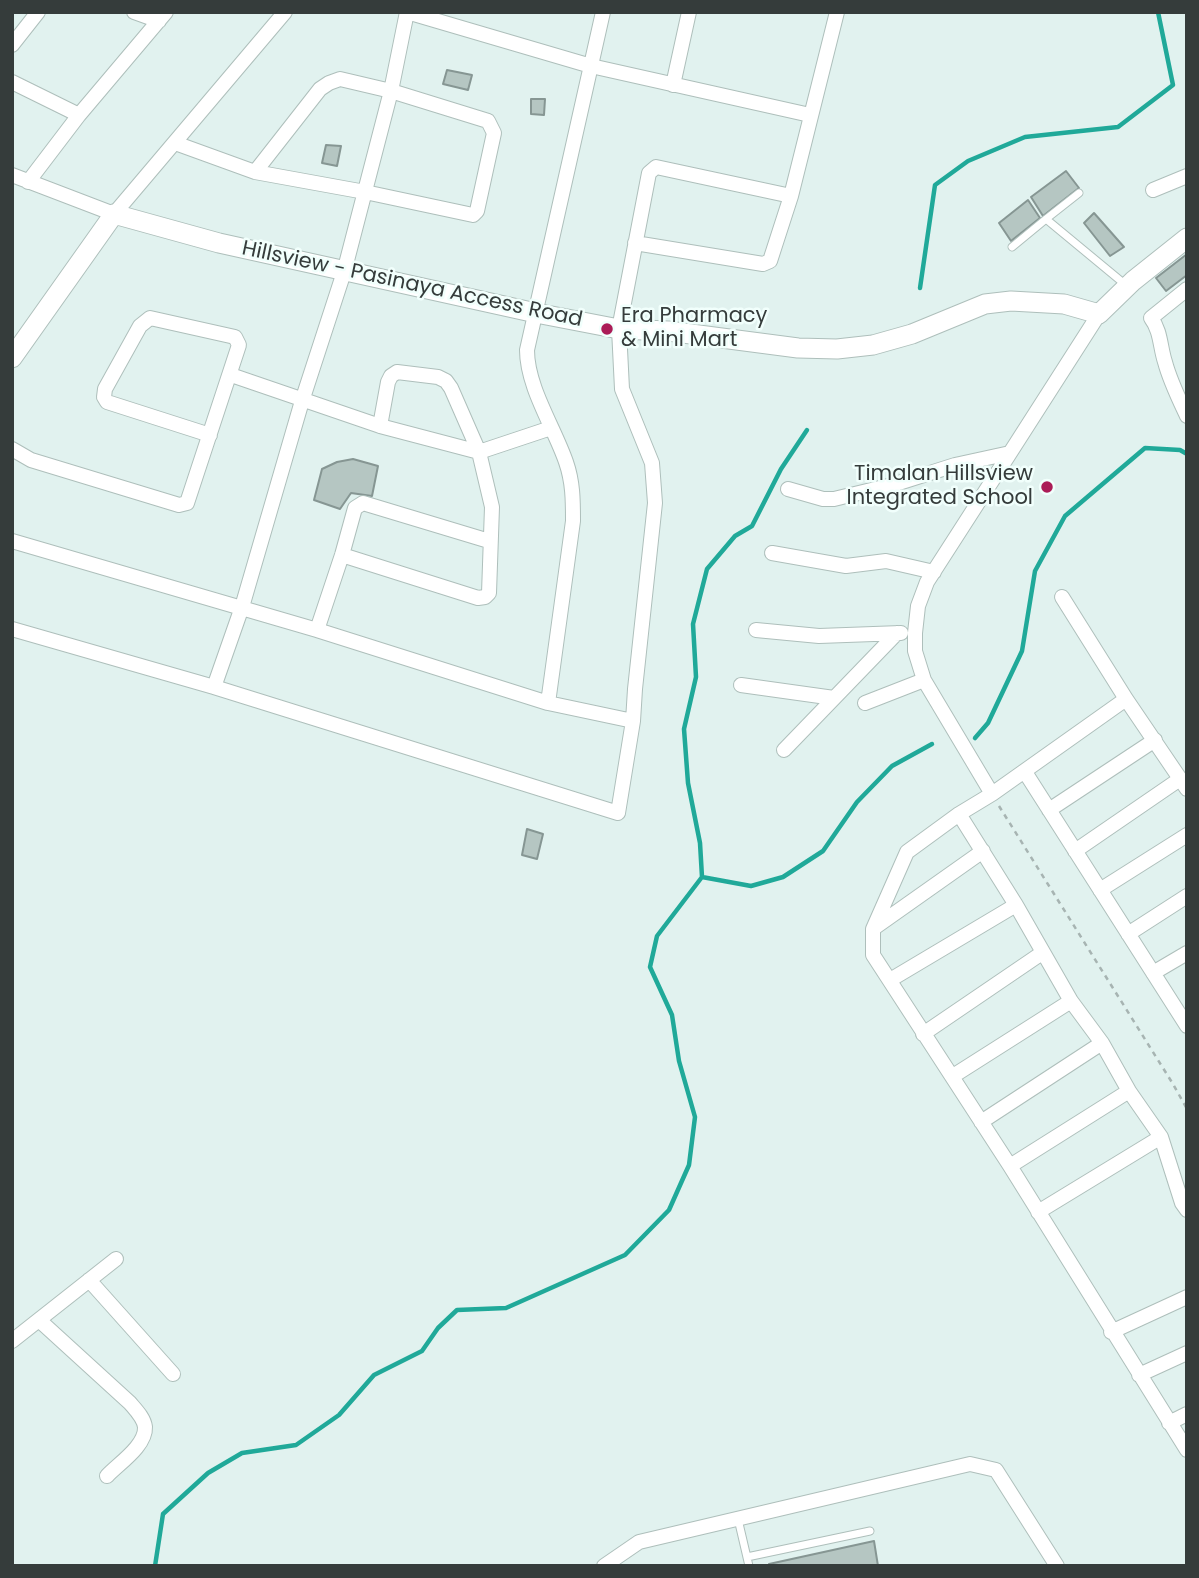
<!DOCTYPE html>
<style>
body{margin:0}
#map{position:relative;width:1199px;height:1578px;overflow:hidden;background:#e1f2ef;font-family:Poppins,sans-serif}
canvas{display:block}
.frame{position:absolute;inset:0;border:14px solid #353c3b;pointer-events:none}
</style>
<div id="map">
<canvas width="1199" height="1578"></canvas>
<div class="frame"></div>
</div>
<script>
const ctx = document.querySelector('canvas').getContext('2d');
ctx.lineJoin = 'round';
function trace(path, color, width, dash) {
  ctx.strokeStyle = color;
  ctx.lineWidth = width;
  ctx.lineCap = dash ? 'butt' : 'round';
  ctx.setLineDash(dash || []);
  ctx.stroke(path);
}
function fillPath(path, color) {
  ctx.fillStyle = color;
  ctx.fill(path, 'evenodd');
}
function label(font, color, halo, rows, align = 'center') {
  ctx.font = font + ' Poppins,sans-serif';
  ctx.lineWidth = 5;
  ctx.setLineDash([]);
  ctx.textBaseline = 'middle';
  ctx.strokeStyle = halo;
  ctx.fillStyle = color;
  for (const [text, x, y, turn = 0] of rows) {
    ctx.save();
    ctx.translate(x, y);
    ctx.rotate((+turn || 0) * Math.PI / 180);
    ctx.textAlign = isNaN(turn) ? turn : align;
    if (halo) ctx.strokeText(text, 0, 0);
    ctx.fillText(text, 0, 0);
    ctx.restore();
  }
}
trace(new Path2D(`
 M920,288L935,185L968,161L1025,137L1118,127L1173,85L1158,12
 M975,738L988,723L1022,651L1035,571L1065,516L1145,448L1180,450L1187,454
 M702,877L751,886L783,877L823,851L857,802L892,766L932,744
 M155,1566L163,1514L208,1473L242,1453L296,1445L339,1415L374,1375L422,1351L438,1328L457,1310L506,1308L625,1255L669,1210L689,1165L695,1117L679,1061L672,1015L650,967L657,936L702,877L700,843L688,783L684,729L696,677L693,624L707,569L735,536L752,526L781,469L807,430`), '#20a999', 4.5);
const building = new Path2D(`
 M447,70L472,75L468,90L443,84Z
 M531,99H545L544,115L531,114Z
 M326,145L341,146L337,166L322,163Z
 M1066,171L1079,188L1043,216L1031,197Z
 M1028,200L1040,218L1011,241L999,223Z
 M1094,213L1124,247L1110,256L1084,223Z
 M1187,254V275L1166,291L1156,278Z
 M353,459L378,466L372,496L351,493L340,509L314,500L322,469L337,462Z
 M527,829L543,834L537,859L522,855Z
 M874,1541L878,1566H769V1564Z`);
fillPath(building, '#b5c6c2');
trace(building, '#869693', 2);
const lane = new Path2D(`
 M1046,219L1079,193
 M1012,247L1046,219L1127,286
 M738,1519L749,1566
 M747,1557L870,1531`);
const street = new Path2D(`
 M134,12L159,21
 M407,12L591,66L810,115
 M12,45L38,12
 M12,82L79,115
 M673,85L689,12
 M175,143L255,172L365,192L473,215L477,211L494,133L488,121L391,91L340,79L329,83L320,89L255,172
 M12,175L114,214L285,12
 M28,182L79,115L166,12
 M1153,190L1187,176
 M635,243L763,264L770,261L791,196L837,12
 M1187,289L1151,318C1161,331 1160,347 1165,362C1170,381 1179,399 1187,416
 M231,375L380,426L479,452L551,428
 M12,449L31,460L179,505L187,503L239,345L235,337L150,318L140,326L105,389L104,397L107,402L210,435
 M1010,453L927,582L918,606L915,633V651L924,680L992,794L959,814L907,852L873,929V955L1010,1166L1187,1450
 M788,489L823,499H834L892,485L955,465L1010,453L1099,314
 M12,541L317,630L548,703L633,721
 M772,553L846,566L886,561L934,572
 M342,555L478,598L485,597L489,593L492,507L479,452L451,388L446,381L438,377L397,372L391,376L388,382L380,426
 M1062,597L1126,699
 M12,629L214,687L618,813L633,721L635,689L655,503L652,463L622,389L619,329L649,173L656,167L791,196
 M317,630L342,555L355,508L363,503L489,541
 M756,630L819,636L901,633
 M741,685L834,698
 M214,687L242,607L302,401L344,272L391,91L407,12
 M548,703L573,521C573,501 573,482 566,462C554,427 527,387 527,350L603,12
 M865,703L924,680
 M784,750L897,633
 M1025,772L1187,1026
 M992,794L1126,699L1187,789
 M1049,810L1155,740
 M959,814L1016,905L1071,1001L1102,1043L1129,1091L1161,1137L1182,1203L1187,1210
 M1075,851L1180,779
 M1100,890L1187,835
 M874,928L983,851
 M1128,934L1187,896
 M1153,973L1187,953
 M890,980L1016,905
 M923,1034L1042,953
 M953,1076L1071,1001
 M981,1122L1102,1043
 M1010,1166L1129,1091
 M1038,1212L1161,1137
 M89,1280L173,1374
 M39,1320L130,1403C136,1410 144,1418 145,1427C146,1446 118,1464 107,1476
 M1111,1332L1187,1297
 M12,1341L116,1259
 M1139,1375L1187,1353
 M1169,1423L1187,1414
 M604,1566L639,1542L970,1464L996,1470L1057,1566`);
const secondary = new Path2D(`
 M12,358L114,214L219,243L536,313L619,329L668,331L798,348L837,349L873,345L912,334L985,304L1011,301L1064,304L1099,314L1133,281L1187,238`);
trace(lane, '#aebfbb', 9);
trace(street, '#aebfbb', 16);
trace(secondary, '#aebfbb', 21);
trace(new Path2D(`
 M999,806L1173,1084L1187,1109`), '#a7b4b2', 2.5, [5, 5]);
trace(lane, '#fff', 7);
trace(street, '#fff', 14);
trace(secondary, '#fff', 19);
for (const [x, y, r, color] of [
 [607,329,7,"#ab1c57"],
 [1047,487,7,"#ab1c57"]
]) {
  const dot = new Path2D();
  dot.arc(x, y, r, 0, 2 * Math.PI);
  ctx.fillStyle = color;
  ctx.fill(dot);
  trace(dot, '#f1fffc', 2.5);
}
label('21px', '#353c3b', '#f1fffc', [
 ["Hillsview - Pasinaya Access Road",412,285,12]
]);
label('21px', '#353c3b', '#f1fffc', [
 ["Era Pharmacy",621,317],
 ["& Mini Mart",621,341],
 ["Timalan Hillsview",1033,475,"right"],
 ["Integrated School",1033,499,"right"]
], 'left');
</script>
